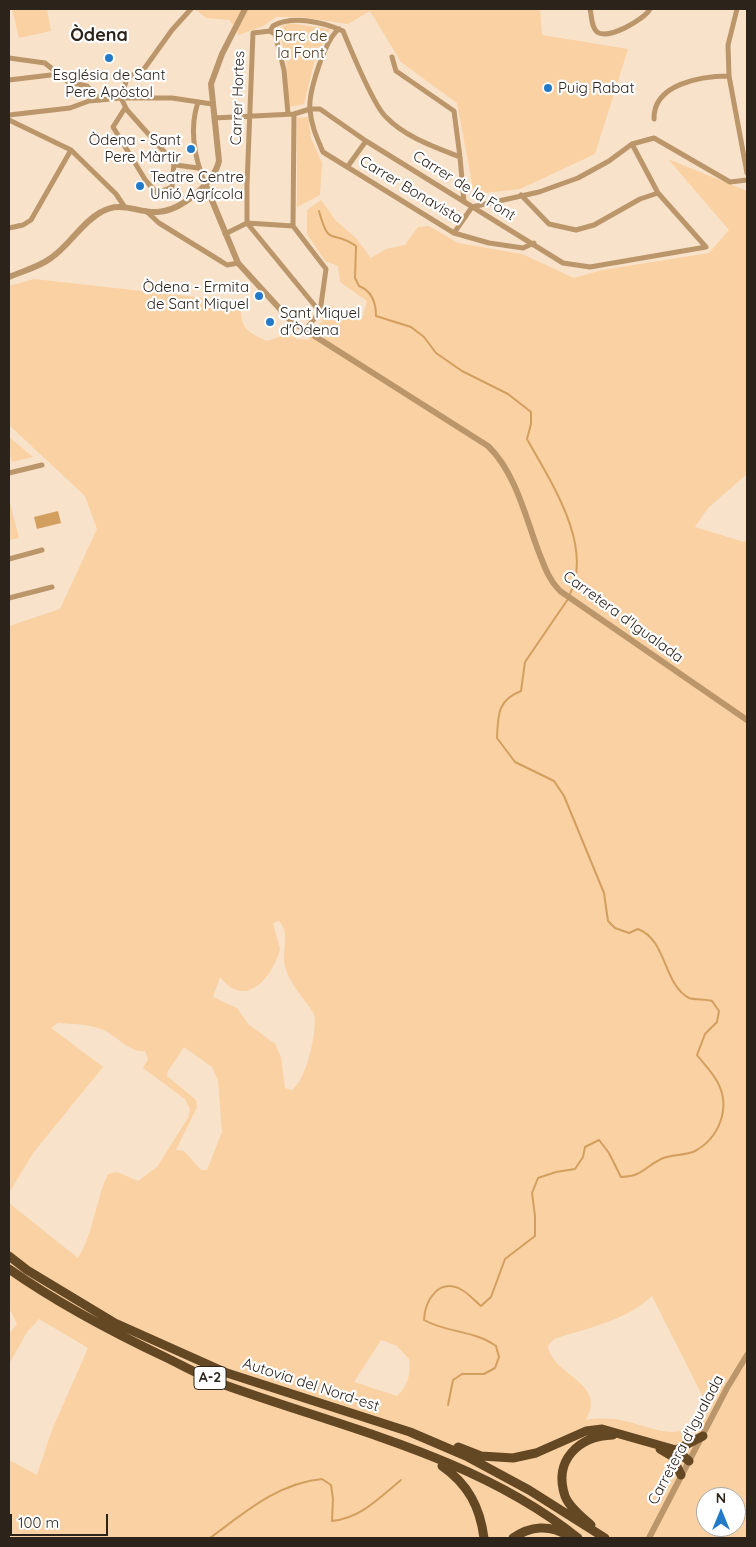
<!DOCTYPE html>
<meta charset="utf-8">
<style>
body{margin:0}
#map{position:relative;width:756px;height:1547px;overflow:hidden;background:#f8e2ca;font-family:Quicksand,sans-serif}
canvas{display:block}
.frame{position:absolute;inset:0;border:10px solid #2c241b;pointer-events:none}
.north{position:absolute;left:696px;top:1487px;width:50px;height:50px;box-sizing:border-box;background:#fff;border:1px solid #aba7a4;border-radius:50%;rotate:0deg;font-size:14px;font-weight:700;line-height:20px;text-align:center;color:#2c241b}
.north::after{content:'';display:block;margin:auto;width:18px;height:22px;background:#237ac8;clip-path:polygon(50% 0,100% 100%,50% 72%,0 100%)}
.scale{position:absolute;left:10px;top:1514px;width:98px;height:22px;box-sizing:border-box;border:2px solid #2c241b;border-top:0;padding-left:6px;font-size:15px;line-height:18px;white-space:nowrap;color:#2c241b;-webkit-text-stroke:4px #fff;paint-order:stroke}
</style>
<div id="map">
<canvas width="756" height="1547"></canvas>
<div class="frame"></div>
<div class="north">N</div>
<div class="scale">100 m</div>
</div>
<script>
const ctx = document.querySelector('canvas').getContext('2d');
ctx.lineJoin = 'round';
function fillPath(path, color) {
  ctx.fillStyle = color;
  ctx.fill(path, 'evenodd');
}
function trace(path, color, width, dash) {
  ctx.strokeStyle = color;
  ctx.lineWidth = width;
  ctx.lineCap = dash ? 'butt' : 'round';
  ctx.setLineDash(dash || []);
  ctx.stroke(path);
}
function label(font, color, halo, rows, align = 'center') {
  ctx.font = font + ' Quicksand,sans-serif';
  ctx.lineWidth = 4.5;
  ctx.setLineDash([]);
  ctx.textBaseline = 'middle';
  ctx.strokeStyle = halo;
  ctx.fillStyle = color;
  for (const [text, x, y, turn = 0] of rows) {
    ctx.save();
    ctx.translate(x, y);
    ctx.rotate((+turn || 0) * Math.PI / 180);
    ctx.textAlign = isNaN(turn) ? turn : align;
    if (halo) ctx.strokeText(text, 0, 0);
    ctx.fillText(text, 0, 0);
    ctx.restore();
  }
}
fillPath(new Path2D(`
 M12,9H47L51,31L19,38Z
 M195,9H540L542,35L628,49L595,154L520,189L474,194L457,103L401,62L370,11L348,24L300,17H276L263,26L239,35L230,20L206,18Z
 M289,23L330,29L314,63L304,104L288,107L287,67L279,28Z
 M308,117L311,138L322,163L320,195L297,207V118Z
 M668,159L747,191V474L708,508L695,527L744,542L747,539V1538H9V1460L37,1475L52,1430L88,1348L39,1319L27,1332L9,1364V1334L17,1324L9,1308V1203L78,1258C94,1232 95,1202 108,1174L117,1172L138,1181L157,1167L188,1118L190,1109L185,1099L143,1068L148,1059L145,1051C129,1053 115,1034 101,1029C87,1024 73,1024 58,1023L51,1028L103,1067L33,1153L9,1193V626L60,609L97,529L85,496L9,425V286L34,279L241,302C240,328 245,331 267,341L288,334L297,339L308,340L327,314L330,305L362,319L367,301L340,282L338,266L325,261L307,234V210L321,200L336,221L356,238L371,258L386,249L405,245L418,227L429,226L458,243L522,254L574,278L602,270L709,253L729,230ZM279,921C291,934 281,951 285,966C289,984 305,999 314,1014L315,1020C315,1038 306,1080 292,1090L285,1088L281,1057L275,1044L248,1024L237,1008L213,997L220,977C246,1010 272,978 280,949L273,923ZM184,1047L212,1067L218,1080L222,1132L207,1170H201L184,1151L176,1150L197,1107L196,1100L167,1076L168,1071ZM652,1296L706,1403C701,1411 696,1423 688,1428C669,1439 643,1424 624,1421C611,1418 599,1418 586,1420C608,1382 552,1376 548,1346L554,1339C587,1328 626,1321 652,1296ZM381,1340L397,1346L409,1359C411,1374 408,1386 397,1396L354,1382ZM706,1497H736V1527H706Z
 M9,437L33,457L12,462L9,449Z
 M9,498L19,538L9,540Z`), '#f9d1a3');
fillPath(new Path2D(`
 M58,511L61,523L37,529L34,517Z`), '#d39f5f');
trace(new Path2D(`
 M319,211C329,248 331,229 356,246L355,278L359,286C372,291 376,303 376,316L411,327L424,337L436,353L462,371L508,394L531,412V424L527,439C550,481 594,545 570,594
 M448,1405L453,1380L462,1374H484L495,1368L499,1357L496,1346C474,1330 447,1333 424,1320C425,1300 439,1277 462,1290C469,1294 475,1301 481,1306L491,1297L505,1259L535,1236V1216L532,1193L538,1178L556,1172L575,1169L583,1157L585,1147L599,1140L609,1153L621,1177C643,1176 643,1168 661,1159C672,1154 685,1156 695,1151C719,1138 731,1108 718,1083C713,1073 704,1064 697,1055L705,1034L717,1022L719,1011L712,1001C706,999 694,1000 689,998C663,984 667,940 638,929L629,933L615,928L608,921L604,893L564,796L554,781L515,762L497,738C498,716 497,700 521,691L525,662L568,599
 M210,1538C244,1513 278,1483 322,1479L331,1485L333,1499L332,1521C361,1518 379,1498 401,1480`), '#d39f5f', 2);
trace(new Path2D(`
 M590,9C592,16 591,27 597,32C608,40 644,20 650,9
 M737,9L728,45L729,76L747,173
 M339,29C325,39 308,93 310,110C311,125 317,138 323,152L454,233L489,243L523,248L534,243
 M270,31L273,26C293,15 323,22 343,31C351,50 373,105 386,117C405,137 435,147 460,157L464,202
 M392,57L396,71L454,111L460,157
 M9,58L45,63L68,82L87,86L100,100
 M9,80L59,74
 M121,98L127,78L144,69L172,30L191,9
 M121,98L127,110L176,165L198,168
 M198,102C189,129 195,160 206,186
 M125,108L113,127L146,181L157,193L172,187L174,163
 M288,114L284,70L275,34L270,31L253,33L247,185V223L320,312
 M294,114L293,226L326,269L320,312L304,331
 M9,115L70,108L89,101L121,98H172L212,104
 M214,118L294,114L310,109H320L366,141L563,263L590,267L706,247
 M654,119C653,84 701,76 729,76
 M9,120L71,150L116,194L124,206
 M632,144L658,193L706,247
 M348,166L366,141
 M521,195L549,224L576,230L594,225L640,199L658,193
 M146,211L159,223L219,260L227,265L238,263
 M9,228L23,225L31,220L71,150
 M454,233L472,207L539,192L578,178L609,161L632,144L654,138L730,182L747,180
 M225,234L247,223L293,226
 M9,473L42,465
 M9,559L42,550
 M9,598L52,587`), '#bb966b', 5);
trace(new Path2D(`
 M206,186L238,263L291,321L488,446C515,472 525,515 538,550C544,565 548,579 560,591L747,720
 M9,277C23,271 39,267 51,258C70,245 81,223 101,212C121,200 137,213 157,212C181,211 214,183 219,161L211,84L222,54L245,9
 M649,1538L727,1388L747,1355`), '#bb966b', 6);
trace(new Path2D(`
 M9,1256L27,1270L115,1323L227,1373L410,1432L466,1456L529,1490L605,1538
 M9,1269C59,1304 112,1332 167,1358C185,1367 203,1377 222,1384C343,1428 476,1456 578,1538
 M458,1447L481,1456L513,1458L536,1453L586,1431L602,1429L676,1450L689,1461
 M660,1449L672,1456L681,1475
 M676,1450L703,1436
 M442,1466C468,1484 480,1507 484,1538
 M591,1525C582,1517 569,1507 565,1496C553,1460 579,1436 613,1435
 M513,1538C530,1526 550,1524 568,1536`), '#644723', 9);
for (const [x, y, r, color] of [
 [109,58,5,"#237ac8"],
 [548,88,5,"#237ac8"],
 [191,149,5,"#237ac8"],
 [140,186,5,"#237ac8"],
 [259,296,5,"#237ac8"],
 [270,322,5,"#237ac8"]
]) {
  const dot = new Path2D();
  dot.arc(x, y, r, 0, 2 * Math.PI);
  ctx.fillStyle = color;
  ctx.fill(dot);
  trace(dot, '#fff', 2);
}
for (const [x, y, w] of [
 [210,1378,32]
]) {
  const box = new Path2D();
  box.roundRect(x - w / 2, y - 11.5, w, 23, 4);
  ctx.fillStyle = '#fff';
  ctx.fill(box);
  trace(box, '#2c241b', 1);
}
label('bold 14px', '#2c241b', null, [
 ["A-2",210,1378]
]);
label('15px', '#4c361a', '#fff', [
 ["Parc de",301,36],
 ["la Font",301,53]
]);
label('15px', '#2c241b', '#fff', [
 ["Església de Sant",109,75,"center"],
 ["Pere Apòstol",109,92,"center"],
 ["Puig Rabat",558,88],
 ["Òdena - Sant",181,140,"right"],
 ["Pere Màrtir",181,157,"right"],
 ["Teatre Centre",150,177],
 ["Unió Agrícola",150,194],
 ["Òdena - Ermita",249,287,"right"],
 ["de Sant Miquel",249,304,"right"],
 ["Sant Miquel",280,313],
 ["d'Òdena",280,330]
], 'left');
label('15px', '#2c241b', '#fff', [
 ["Carrer Hortes",238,98,-88],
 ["Carrer de la Font",464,186,32],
 ["Carrer Bonavista",411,190,31],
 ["Carretera d'Igualada",623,617,36],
 ["Autovia del Nord-est",311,1385,18],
 ["Carretera d'Igualada",686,1440,-62]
]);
label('bold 18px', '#2c241b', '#fff', [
 ["Òdena",99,36]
]);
</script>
